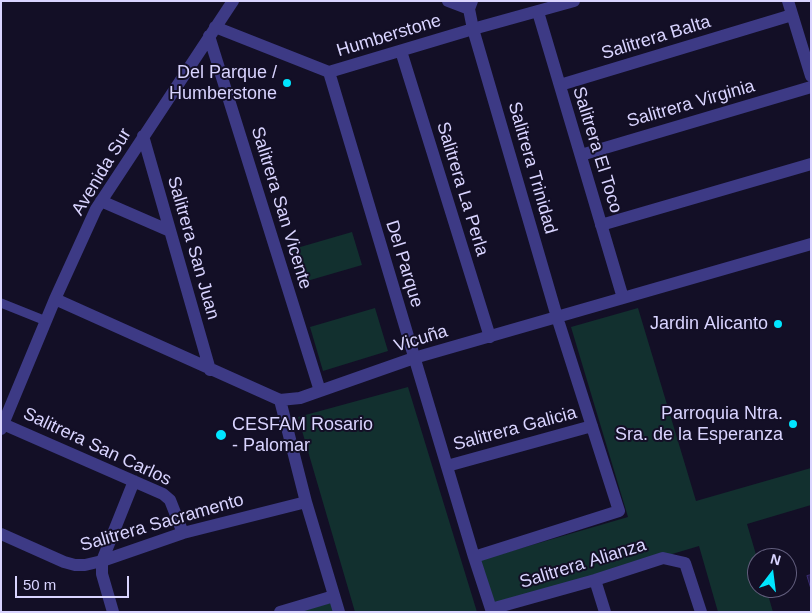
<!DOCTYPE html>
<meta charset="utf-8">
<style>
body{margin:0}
#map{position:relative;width:812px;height:613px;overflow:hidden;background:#130f26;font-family:Arial,sans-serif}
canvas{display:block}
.frame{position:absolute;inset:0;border:2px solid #d9d4ff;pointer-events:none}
.north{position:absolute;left:747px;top:548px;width:50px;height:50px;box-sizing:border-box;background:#130f26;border:1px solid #625e7d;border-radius:50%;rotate:15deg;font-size:14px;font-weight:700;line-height:20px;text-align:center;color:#d9d4ff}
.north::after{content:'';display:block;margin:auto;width:18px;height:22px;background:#00e5ff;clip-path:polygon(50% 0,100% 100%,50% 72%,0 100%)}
.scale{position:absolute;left:15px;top:576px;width:114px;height:22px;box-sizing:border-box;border:2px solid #d9d4ff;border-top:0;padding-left:6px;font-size:15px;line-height:18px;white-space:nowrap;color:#d9d4ff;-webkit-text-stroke:4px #130f26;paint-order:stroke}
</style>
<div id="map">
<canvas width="812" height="613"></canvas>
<div class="frame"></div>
<div class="north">N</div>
<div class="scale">50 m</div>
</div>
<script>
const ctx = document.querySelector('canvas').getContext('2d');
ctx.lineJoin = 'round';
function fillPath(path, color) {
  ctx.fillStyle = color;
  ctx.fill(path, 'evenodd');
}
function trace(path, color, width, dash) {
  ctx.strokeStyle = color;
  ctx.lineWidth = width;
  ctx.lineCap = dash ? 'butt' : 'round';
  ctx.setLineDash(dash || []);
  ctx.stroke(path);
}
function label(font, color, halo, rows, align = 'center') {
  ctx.font = font + ' Arial,sans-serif';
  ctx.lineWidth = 4;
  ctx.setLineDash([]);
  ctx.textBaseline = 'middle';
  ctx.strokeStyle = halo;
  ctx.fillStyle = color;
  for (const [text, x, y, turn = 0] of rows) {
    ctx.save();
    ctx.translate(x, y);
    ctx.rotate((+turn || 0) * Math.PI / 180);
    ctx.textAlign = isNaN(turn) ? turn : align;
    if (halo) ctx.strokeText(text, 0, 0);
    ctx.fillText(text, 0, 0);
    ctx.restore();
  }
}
fillPath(new Path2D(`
 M352,232L362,265L300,283L290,250Z
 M375,308L388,351L323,371L310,327Z
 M638,308L696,501L811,468V505L747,524L757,558V588H766L773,612H718L699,546L491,608L477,561L628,517L571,327Z
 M408,387L477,612H355L298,417Z
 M333,602L335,612H298Z`), '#12302f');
const building = new Path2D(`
 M811,575V589L807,576Z`);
fillPath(building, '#241b47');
trace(building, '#3b2d73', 1);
trace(new Path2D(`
 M1,303L46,321`), '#3d3a85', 9);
trace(new Path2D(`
 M448,1L469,9
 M472,1L469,9L473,29L557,317L619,511L474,557
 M788,1L811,76
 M538,12L623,298
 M215,27L329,72
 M209,36L320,391
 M401,51L490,337
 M329,72L474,557L492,612
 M329,72L473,29L574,1
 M560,85L792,15
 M143,136L210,370
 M581,155L811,87
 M101,201L170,231
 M601,225L811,164
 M55,299L280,400L300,398L414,358L811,244
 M280,400L306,502L339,612
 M3,424L163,494L170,500L183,533
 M1,429L55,299L96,209L233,1
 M447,466L592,426
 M1,534L64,562L75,565H85L102,561L183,533L306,502
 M595,580L605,612
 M491,609L595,580L663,558L685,563L701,612
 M113,612L102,574V561L134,481
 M280,612L334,596`), '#3d3a85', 12);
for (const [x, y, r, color] of [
 [287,83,5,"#00e5ff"],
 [778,324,5,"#00e5ff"],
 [793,424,5,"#00e5ff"],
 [221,435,6,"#00e5ff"]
]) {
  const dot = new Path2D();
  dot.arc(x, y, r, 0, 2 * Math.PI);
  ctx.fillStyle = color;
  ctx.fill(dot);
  trace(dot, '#130f26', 2);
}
label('18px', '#d9d4ff', '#130f26', [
 ["Humberstone",389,36,-17],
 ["Salitrera Balta",656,38,-17],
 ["Salitrera Virginia",691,104,-16],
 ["Salitrera El Toco",597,150,73],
 ["Salitrera Trinidad",532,168,74],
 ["Avenida Sur",102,172,-59],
 ["Salitrera La Perla",462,189,73],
 ["Salitrera San Vicente",281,208,73],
 ["Salitrera San Juan",193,248,74],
 ["Del Parque",404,264,73],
 ["Vicuña",421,339,-17],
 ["Salitrera Galicia",515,429,-15],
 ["Salitrera San Carlos",97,447,25],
 ["Salitrera Sacramento",162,523,-16],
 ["Salitrera Alianza",583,564,-17]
]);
label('18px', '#d9d4ff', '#130f26', [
 ["Del Parque /",277,73],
 ["Humberstone",277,94],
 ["Jardin Alicanto",768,324],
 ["Parroquia Ntra.",783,414],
 ["Sra. de la Esperanza",783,435],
 ["CESFAM Rosario",232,425,"left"],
 ["- Palomar",232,446,"left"]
], 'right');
</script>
